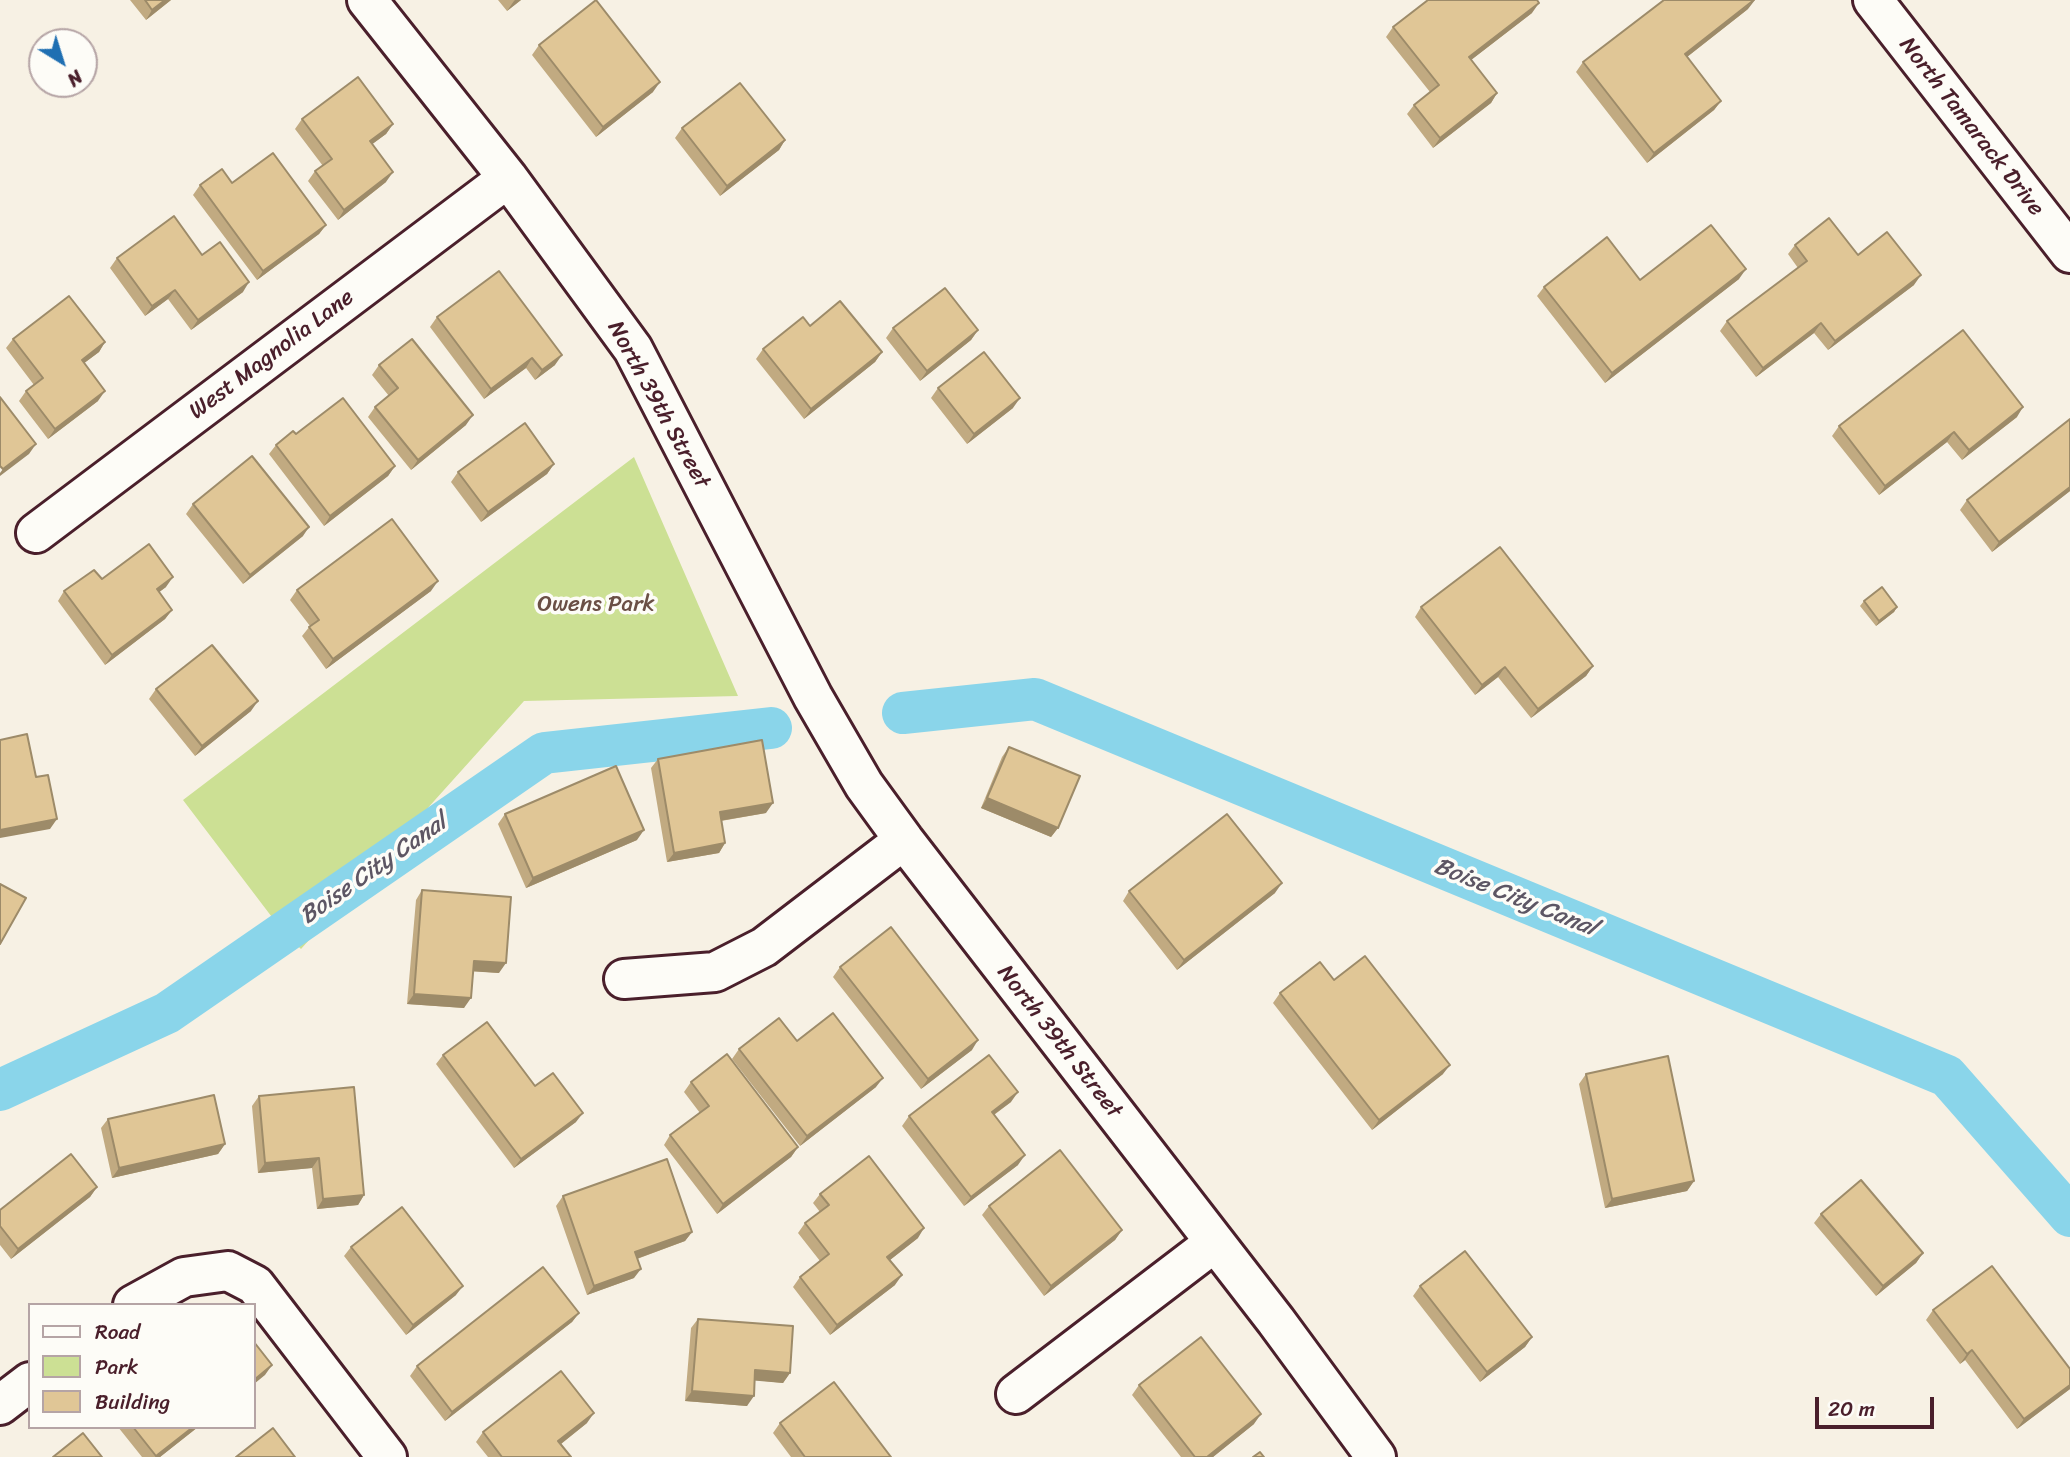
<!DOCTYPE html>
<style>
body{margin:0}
#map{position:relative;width:2070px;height:1457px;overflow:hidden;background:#f7f1e4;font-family:Sriracha,sans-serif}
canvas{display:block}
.legend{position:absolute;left:28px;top:1303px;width:228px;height:126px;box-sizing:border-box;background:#fdfcf7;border:2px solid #b5a4a5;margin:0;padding:9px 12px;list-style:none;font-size:21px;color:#4a1f2b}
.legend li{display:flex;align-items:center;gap:14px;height:35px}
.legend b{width:35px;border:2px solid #b5a4a5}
.north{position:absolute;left:28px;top:28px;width:70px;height:70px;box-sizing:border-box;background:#fdfcf7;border:2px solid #b5a4a5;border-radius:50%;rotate:142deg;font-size:19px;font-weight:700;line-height:28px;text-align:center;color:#4a1f2b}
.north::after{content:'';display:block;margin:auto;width:24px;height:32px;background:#1f6fb2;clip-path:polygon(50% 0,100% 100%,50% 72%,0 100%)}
.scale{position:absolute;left:1815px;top:1397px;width:119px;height:32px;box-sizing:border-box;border:4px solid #4a1f2b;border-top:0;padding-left:9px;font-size:21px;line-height:24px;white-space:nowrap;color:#4a1f2b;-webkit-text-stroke:5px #fdfcf7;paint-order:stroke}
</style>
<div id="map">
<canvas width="2070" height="1457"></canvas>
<ul class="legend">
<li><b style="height:9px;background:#fdfcf7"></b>Road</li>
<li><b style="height:19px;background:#cce094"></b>Park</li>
<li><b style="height:19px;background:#e0c696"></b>Building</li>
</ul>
<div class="north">N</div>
<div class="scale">20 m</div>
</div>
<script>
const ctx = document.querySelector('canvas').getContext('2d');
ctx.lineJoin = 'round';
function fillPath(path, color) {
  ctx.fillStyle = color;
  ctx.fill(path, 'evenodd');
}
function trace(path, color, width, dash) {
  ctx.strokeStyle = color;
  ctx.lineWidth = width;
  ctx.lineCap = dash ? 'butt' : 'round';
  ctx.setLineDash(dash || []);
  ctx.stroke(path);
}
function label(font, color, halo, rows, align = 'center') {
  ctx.font = font + ' Sriracha,sans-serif';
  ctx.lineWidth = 7;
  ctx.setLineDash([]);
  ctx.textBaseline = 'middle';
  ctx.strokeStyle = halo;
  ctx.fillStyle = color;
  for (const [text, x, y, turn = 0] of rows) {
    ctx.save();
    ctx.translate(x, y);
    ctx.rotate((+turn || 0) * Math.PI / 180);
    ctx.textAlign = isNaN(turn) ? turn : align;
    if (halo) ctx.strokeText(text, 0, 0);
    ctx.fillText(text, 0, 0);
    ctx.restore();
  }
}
fillPath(new Path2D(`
 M634,457L738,696L524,701L301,949L284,933L183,800Z`), '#cce094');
trace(new Path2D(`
 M903,713L1035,699L1947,1076L2070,1216
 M0,1090L167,1013L544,753L771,728`), '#8ad5ea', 42);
const street = new Path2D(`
 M367,0L508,178L633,349L813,697L864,785L904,840L1276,1321L1376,1457
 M1873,0L2070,253
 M36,533L508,178
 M624,979L715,972L764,947L904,840
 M133,1305L184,1277L228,1271L255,1285L387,1457
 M1016,1394L1214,1243
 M0,1405L30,1382`);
trace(street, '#4a1f2b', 44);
trace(street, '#fdfcf7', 38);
fillPath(new Path2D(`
 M130,0H171L146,20Z
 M498,0H521L507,11Z
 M1748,9L1687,57L1721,101L1714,110L1647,163L1576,72L1583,62Z
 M1532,13L1471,60L1497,93L1491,103L1433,148L1407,114L1414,105L1430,92L1386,37L1393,27Z
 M539,45L653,92L596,137L532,55Z
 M302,119L393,124L386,134L372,144L386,182L338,220L308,181L315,171L323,166L295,129Z
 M682,128L785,140L779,150L720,196L675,138Z
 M232,183L326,225L319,234L257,280L193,195L200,185Z
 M1795,245L1858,255L1914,285L1828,350L1814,333L1756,377L1720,331L1727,321L1798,268L1788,254Z
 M202,255L243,292L191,330L168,299L145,316L110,268L117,258Z
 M1739,279L1605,383L1537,296L1544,287Z
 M437,317L555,365L535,380L526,368L484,399L430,327Z
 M810,326L882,352L875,362L804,419L756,359L763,349Z
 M893,328L978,330L971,340L920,381L886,338Z
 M13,339L105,342L99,352L84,363L98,401L48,439L19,401L26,391L34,385L6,348Z
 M379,365L466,425L411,470L368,417L375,407L389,396L372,375Z
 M938,388L1013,408L967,444L931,398Z
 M2017,417L1962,460L1947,442L1879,495L1832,436L1839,426Z
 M2070,419V491L1992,552L1960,510L1967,500Z
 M296,434L395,466L388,476L324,526L269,454L276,445Z
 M554,464L547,474L481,522L451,482L458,472Z
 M193,504L303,536L243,584L186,514Z
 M102,579L166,587L159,592L172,610L165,619L105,665L58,601L64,591Z
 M297,590L431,591L326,669L302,636L310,626L290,600Z
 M1864,601L1897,607L1894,612L1876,626L1860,606Z
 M1421,607L1593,666L1586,676L1531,718L1498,677L1475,695L1415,617Z
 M156,689L251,711L195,756L149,699Z
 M1009,747L1058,828L1051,837L981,808L1002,757Z
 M658,759L766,813L721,821L725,843L719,853L667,862L651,768Z
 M505,814L637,840L526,888L498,824Z
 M422,890L499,973L473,971L464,1008L407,1004L416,900Z
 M1129,891L1275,893L1177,970L1123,901Z
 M840,967L972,1050L921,1089L833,977Z
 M1334,980L1443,1074L1372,1130L1273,1003L1280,993Z
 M797,1041L876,1087L800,1146L732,1059L739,1049Z
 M443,1055L576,1122L514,1168L436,1064Z
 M1586,1074L1694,1181L1687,1191L1605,1208L1579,1084Z
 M691,1082L798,1147L791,1157L717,1214L664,1145L670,1135L700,1113L684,1092Z
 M259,1096L364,1195L358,1205L317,1209L312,1168L258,1173L252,1106Z
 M1011,1102L994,1115L1018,1165L964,1206L902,1126L909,1116Z
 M108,1119L225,1144L218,1154L112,1178L101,1128Z
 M97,1187L90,1197L11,1259L0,1245V1210Z
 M820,1194L918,1238L890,1260L895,1285L830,1335L793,1287L800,1277L820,1261L798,1233L805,1223L820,1212L813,1203Z
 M563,1196L692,1232L685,1241L637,1259L634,1278L587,1295L556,1206Z
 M989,1206L1122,1230L1115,1240L1044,1296L982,1215Z
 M1821,1214L1923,1253L1916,1263L1876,1296L1814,1223Z
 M351,1247L456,1295L406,1335L344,1256Z
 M1420,1286L1532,1337L1525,1347L1480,1382L1413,1296Z
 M1933,1310L2070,1385V1389L2017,1429L1965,1360L1960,1364L1926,1320Z
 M579,1313L572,1322L445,1421L410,1376L417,1366Z
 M698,1319L790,1373L783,1383L755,1380L747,1406L685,1401L691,1328Z
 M1139,1385L1254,1424L1213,1457H1181L1132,1395Z
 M587,1423L561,1444L571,1457H488L476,1442L483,1432Z
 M780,1423L891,1457H791L773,1433Z
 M118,1427H198L160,1457H142Z`), '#c1aa81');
fillPath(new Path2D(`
 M165,0H171L146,20L152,10Z
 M515,0H521L507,11L514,1Z
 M1755,0L1748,9L1678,64L1685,54Z
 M1539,3L1532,13L1462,67L1469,57Z
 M660,82L653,92L596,137L603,127Z
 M1497,93L1491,103L1433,148L1440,138Z
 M1721,101L1714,110L1647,163L1654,153Z
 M393,124L386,134L363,151L370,141Z
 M785,140L779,150L720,196L727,186Z
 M393,172L386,182L338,220L344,210Z
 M326,225L319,234L257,280L263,271Z
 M1746,269L1739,279L1605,383L1612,373Z
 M1921,275L1914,285L1828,350L1835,341Z
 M249,282L243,292L191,330L198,320Z
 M175,290L168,299L145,316L152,306Z
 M1821,323L1814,333L1756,377L1763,368Z
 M978,330L971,340L920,381L927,371Z
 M105,342L99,352L75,370L82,360Z
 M882,352L875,362L804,419L811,409Z
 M562,355L555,365L535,380L542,370Z
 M532,358L526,368L484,399L491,389Z
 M105,391L98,401L48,439L55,429Z
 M1020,398L1013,408L967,444L974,434Z
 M2023,407L2017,417L1962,460L1969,450Z
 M473,415L466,425L411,470L418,460Z
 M1954,432L1947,442L1879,495L1885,486Z
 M36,444L29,454L0,476V473L3,469Z
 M554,464L547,474L481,522L488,512Z
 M395,466L388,476L324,526L330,516Z
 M2070,487V491L1992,552L1999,542Z
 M309,527L303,536L243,584L250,575Z
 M173,577L166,587L150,599L157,589Z
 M438,581L431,591L326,669L333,659Z
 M1897,607L1894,612L1876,626L1879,621Z
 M172,610L165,619L105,665L112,655Z
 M1593,666L1586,676L1531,718L1538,709Z
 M1505,667L1498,677L1475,695L1482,685Z
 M258,701L251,711L195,756L202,746Z
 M987,798L1058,828L1051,837L981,808Z
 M773,803L766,813L713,822L720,812Z
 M57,819L50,829L0,838V830Z
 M644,830L637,840L526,888L533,878Z
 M725,843L719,853L667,862L674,853Z
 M1282,883L1275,893L1177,970L1184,960Z
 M474,961L506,963L499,973L467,971Z
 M414,994L471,998L464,1008L407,1004Z
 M978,1040L972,1050L921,1089L928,1079Z
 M1450,1065L1443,1074L1372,1130L1379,1120Z
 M883,1078L876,1087L800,1146L807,1136Z
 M1018,1092L1011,1102L985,1121L992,1112Z
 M583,1113L576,1122L514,1168L521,1159Z
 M225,1144L218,1154L112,1178L119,1168Z
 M798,1147L791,1157L717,1214L723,1204Z
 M1025,1155L1018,1165L964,1206L971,1197Z
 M319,1158L312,1168L258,1173L265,1163Z
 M1694,1181L1687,1191L1605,1208L1612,1199Z
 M97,1187L90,1197L11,1259L18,1249Z
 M364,1195L358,1205L317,1209L323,1199Z
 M924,1228L918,1238L881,1267L887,1257Z
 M1122,1230L1115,1240L1044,1296L1051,1286Z
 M692,1232L685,1241L628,1262L635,1252Z
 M1923,1253L1916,1263L1876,1296L1883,1286Z
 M641,1269L634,1278L587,1295L594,1286Z
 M902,1275L895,1285L830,1335L837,1325Z
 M463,1286L456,1295L406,1335L413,1325Z
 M579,1313L572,1322L445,1421L452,1412Z
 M1532,1337L1525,1347L1480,1382L1487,1372Z
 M1972,1350L1965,1360L1960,1364L1967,1354Z
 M272,1365L265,1375L254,1384V1380Z
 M755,1370L790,1373L783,1383L748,1380Z
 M2070,1385V1389L2017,1429L2024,1419Z
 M692,1391L754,1396L747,1406L685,1401Z
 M594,1413L587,1423L552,1451L558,1441Z
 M1261,1414L1254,1424L1213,1457H1207Z
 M193,1427H198L160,1457H155Z`), '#9d8b69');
const building = new Path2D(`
 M145,0H165L152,10Z
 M596,0L660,82L603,127L539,45Z
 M1428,0H1537L1539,3L1469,57L1497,93L1440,138L1414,105L1439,85L1393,27Z
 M1664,0H1754L1685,54L1721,101L1654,153L1583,62Z
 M358,77L393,124L370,141L393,172L344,210L315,171L332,159L302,119Z
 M740,83L785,140L727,186L682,128Z
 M273,153L326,225L263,271L200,185L222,169L232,183Z
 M174,216L202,255L220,242L249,282L198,320L175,290L152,306L117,258Z
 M1829,218L1858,255L1887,232L1921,275L1835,341L1821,323L1763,368L1727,321L1807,261L1795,245Z
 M1711,225L1746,269L1612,373L1544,287L1607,237L1640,280Z
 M499,271L562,355L542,370L532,358L491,389L437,317Z
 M945,288L978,330L927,371L893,328Z
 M69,296L105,342L82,360L105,391L55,429L26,391L43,378L13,339Z
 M840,301L882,352L811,409L763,349L803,317L810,326Z
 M1963,330L2023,407L1969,450L1954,432L1885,486L1839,426Z
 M412,339L473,415L418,460L375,407L398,388L379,365Z
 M984,352L1020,398L974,434L938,388Z
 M0,397L36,444L3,469L0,466Z
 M343,398L395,466L330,516L276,445L293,431L296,434Z
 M2070,419V487L1999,542L1967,500Z
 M525,423L554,464L488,512L458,472Z
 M252,456L309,527L250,575L193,504Z
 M392,519L438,581L333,659L309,627L319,620L297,590Z
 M149,544L173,577L157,589L172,610L112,655L64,591L94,570L102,579Z
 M1500,547L1593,666L1538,709L1505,667L1482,685L1421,607Z
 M1882,587L1897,607L1879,621L1864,601Z
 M212,645L258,701L202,746L156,689Z
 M27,734L36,777L48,775L57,819L0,830V740Z
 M762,740L773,803L720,812L725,843L674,853L658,759Z
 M1009,747L1080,776L1058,828L987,798Z
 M616,766L644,830L533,878L505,814Z
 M1227,814L1282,883L1184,960L1129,891Z
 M0,884L26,898L0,944Z
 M422,890L511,897L506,963L474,961L471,998L414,994Z
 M891,927L978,1040L928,1079L840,967Z
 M1365,956L1450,1065L1379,1120L1280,993L1320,962L1334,980Z
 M833,1013L883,1078L807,1136L739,1049L779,1018L797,1041Z
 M487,1022L535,1086L553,1073L583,1113L521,1159L443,1055Z
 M727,1054L798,1147L723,1204L670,1135L709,1106L691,1082Z
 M989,1055L1018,1092L992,1112L1025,1155L971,1197L909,1116Z
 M1668,1056L1694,1181L1612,1199L1586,1074Z
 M354,1087L364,1195L323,1199L319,1158L265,1163L259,1096Z
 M214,1095L225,1144L119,1168L108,1119Z
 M1060,1150L1122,1230L1051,1286L989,1206Z
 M71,1154L97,1187L18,1249L0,1226V1210Z
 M869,1156L924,1228L887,1257L902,1275L837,1325L800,1277L829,1254L805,1223L829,1205L820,1194Z
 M667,1159L692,1232L635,1252L641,1269L594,1286L563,1196Z
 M1861,1180L1923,1253L1883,1286L1821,1214Z
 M402,1207L463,1286L413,1325L351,1247Z
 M1465,1251L1532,1337L1487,1372L1420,1286Z
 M1992,1266L2070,1369V1385L2024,1419L1972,1350L1967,1354L1933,1310Z
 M543,1267L579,1313L452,1412L417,1366Z
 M698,1319L793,1326L790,1373L755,1370L754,1396L692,1391Z
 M1201,1337L1261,1414L1207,1457H1195L1139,1385Z
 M254,1342L272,1365L254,1380Z
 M561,1371L594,1413L558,1441L571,1457H502L483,1432Z
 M834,1382L891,1457H805L780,1423Z
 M133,1427H193L156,1456Z
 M273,1428L295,1457H236Z
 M83,1433L102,1457H53Z
 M1260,1452L1264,1457H1253Z`);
fillPath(building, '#e0c696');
trace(building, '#9d8b69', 2);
label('23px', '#4a1f2b', '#fdfcf7', [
 ["North Tamarack Drive",1971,127,52],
 ["West Magnolia Lane",272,355,-37],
 ["North 39th Street",658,405,61],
 ["North 39th Street",1059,1042,52]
]);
label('23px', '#6a4f45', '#fdfcf7', [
 ["Owens Park",596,605]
]);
label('italic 24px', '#5d5664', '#fdfcf7', [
 ["Boise City Canal",374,870,-35],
 ["Boise City Canal",1515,898,22]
]);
</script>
